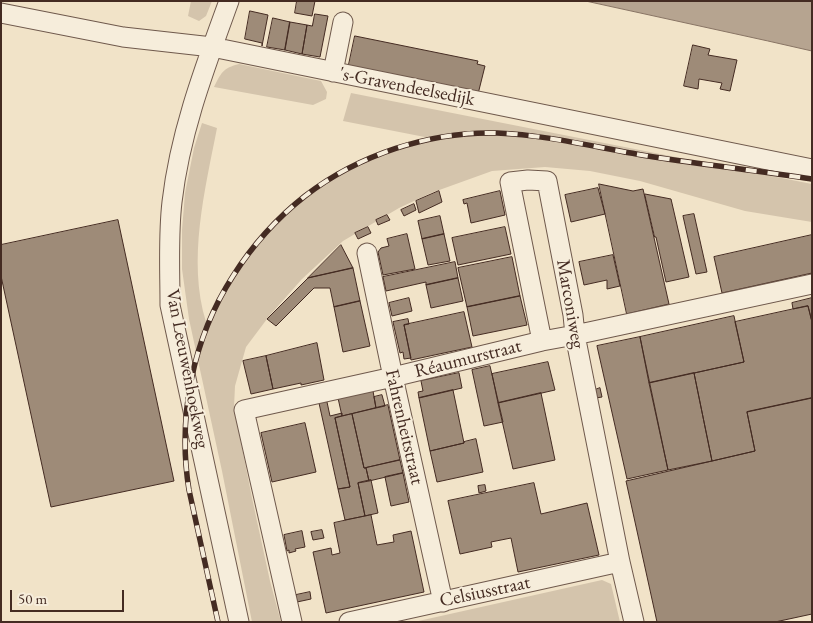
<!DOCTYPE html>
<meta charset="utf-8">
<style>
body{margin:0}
#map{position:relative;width:813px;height:623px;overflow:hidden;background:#f1e3c8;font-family:"EB Garamond",serif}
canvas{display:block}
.frame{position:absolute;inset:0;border:2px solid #442b22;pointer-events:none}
.scale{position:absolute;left:10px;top:590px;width:114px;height:22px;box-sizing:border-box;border:2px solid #442b22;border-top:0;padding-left:6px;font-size:15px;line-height:18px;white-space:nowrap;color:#442b22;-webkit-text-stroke:4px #f6eddb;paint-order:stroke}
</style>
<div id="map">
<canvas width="813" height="623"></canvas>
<div class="frame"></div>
<div class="scale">50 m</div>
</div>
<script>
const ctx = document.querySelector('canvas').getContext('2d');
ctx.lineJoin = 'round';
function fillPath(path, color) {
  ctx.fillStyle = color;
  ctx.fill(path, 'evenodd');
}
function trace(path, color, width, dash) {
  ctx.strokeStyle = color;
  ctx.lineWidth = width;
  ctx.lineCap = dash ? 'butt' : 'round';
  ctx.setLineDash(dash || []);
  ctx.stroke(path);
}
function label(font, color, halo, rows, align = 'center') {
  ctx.font = font + ' "EB Garamond",serif';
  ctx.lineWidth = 4;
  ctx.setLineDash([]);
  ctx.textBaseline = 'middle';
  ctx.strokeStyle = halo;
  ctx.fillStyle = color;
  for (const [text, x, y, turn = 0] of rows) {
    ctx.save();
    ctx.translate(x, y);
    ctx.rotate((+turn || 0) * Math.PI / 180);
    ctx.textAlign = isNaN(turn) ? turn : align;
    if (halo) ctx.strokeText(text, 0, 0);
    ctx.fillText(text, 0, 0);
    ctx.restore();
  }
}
fillPath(new Path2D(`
 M191,1H212L206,16L199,21L188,16Z
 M239,64L321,81L327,92L326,99L313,105L214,87C221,73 223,68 239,64Z
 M351,93L812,184V222L745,211L640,181L590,171L545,167L492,171L431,193L399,208L343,241L302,279L270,315L246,347L235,386L234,407L252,498L270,581L281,622H252L222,471L189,319L182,269V230L185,193L194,148L202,123L217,128C205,190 187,260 206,322L232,276L269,228L303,196L343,170L383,153L435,139L343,121Z
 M602,580L611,584L620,622H414Z`), '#d4c4ac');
const water = new Path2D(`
 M586,1H812V51L768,41Z`);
fillPath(water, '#b6a490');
trace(water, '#887464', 1);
const building = new Path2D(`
 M297,1H315L312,16L295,13Z
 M250,11L268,15L262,46V43L245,39Z
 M315,14L328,16L320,57L302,54L307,25L312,26Z
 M273,18L290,22L285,50L267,47Z
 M290,22L307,25L302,54L285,50Z
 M355,36L478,61L477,64L485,66L478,94L348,69Z
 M693,45L710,49L708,55L737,60L730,91L720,89L722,83L699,79L698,89L684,86Z
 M599,184L633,191L643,189L669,304L627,314Z
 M598,188L605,214L571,222L565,195Z
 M439,191L442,202L419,213L416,201Z
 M500,191L505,215L471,223L467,203L464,204L463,200Z
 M645,194L671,199L689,277L666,282L656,237H655Z
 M414,204L416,210L404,216L401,210Z
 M694,214L707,272L696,274L683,216Z
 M387,215L390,220L378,225L376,220Z
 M440,216L444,234L422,239L418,221Z
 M118,220L174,481L51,507L1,276V245Z
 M368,227L371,233L358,239L355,233Z
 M505,227L511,254L458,265L452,238Z
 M407,234L415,269L383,275L378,252L381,248L389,246L387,239Z
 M444,234L450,261L428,265L422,239Z
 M812,235V273L722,293L714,257Z
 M341,245L353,268L308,278Z
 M613,255L620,286L607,289V280L584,285L579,262Z
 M512,257L520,296L467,307L458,268Z
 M455,262L458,278L426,285V282L386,291L383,277Z
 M353,268L360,301L334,307L330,288H314L276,326L267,319L308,278Z
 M458,278L463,301L431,308L426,285Z
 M520,296L527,325L473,336L467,307Z
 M409,298L412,311L392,316L389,303Z
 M812,298V322L808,306L793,309L792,303Z
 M360,301L370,346L343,352L334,307Z
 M808,306L812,322V398L747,412L755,451L712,461L694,373L744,362L735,322Z
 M464,312L472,347L411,360L404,325Z
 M734,316L744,362L649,383L640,337Z
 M408,319L409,324L404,325L411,358L404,359L403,352L400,353L393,322Z
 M640,337L668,470L627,479L597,346Z
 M317,343L324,380L301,385V383L273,389L266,356Z
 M266,356L273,389L251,394L243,361Z
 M548,362L555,390L498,403L492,374Z
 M490,366L503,422L484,426L472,370Z
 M459,373L462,388L419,398L418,392L423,391L421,381Z
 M694,373L712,461L668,470L649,383Z
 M600,388L602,397L596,398L595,390Z
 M453,390L464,443L430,451L419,398Z
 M373,391L376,408L342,416L338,398Z
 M541,393L555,460L513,469L498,403Z
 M382,395L385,406L376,408L374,397Z
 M812,398V614L775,622H657L626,481L755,451L747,412Z
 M327,402L330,416L342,413V416L335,418L350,487L338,489L319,403Z
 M388,405L400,460L364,468L352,414Z
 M352,414L364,468H366L369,481L358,483L365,516L345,520L338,489L350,487L335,418Z
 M305,423L316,472L272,482L261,433Z
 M476,439L483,472L437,482L430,451L464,443V442Z
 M400,460L403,473L369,481L366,468Z
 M403,473L409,502L391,506L385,477Z
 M371,480L378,513L365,516L358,483Z
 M534,483L541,514L587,503L599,555L518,572L511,538L491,542L492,547L460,554L448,501Z
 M485,485L486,491L479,493L478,486Z
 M371,515L377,545L394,542L393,535L411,531L424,592L326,613L313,552L331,548L332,555L340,553L334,523Z
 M322,530L324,538L313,540L311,532Z
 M302,531L305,547L295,549L296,551L289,553V550L287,551L284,535Z
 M310,592L311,599L297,602L296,595Z`);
fillPath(building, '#9e8b78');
trace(building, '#442b22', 1);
const minor = new Path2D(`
 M229,1C205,67 180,132 172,202C168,236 170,271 170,305L239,622
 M1,13L123,37L212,47L812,169
 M333,72L343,22
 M367,253L393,377L443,602
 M542,341L510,182L528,180L547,181L573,315L575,335L620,562L634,622
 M292,622L244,410L393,377L542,341L575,335L812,284
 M349,622L620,562`);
trace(minor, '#6f594c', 21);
trace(minor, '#f6eddb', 19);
const rail = new Path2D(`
 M218,622L189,490C177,416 193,338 233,276C252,246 277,218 305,196C358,155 430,131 497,133C550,135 602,149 654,157C707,165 759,171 812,179`);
trace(rail, '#442b22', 5.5);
trace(rail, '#f6eddb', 4, [11]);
label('19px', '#442b22', '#f6eddb', [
 ["'s-Gravendeelsedijk",407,87,11],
 ["Marconiweg",570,304,80],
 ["Réaumurstraat",468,359,-14],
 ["Van Leeuwenhoekweg",187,369,79],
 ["Fahrenheitstraat",404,427,77],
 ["Celsiusstraat",485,592,-12]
]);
</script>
